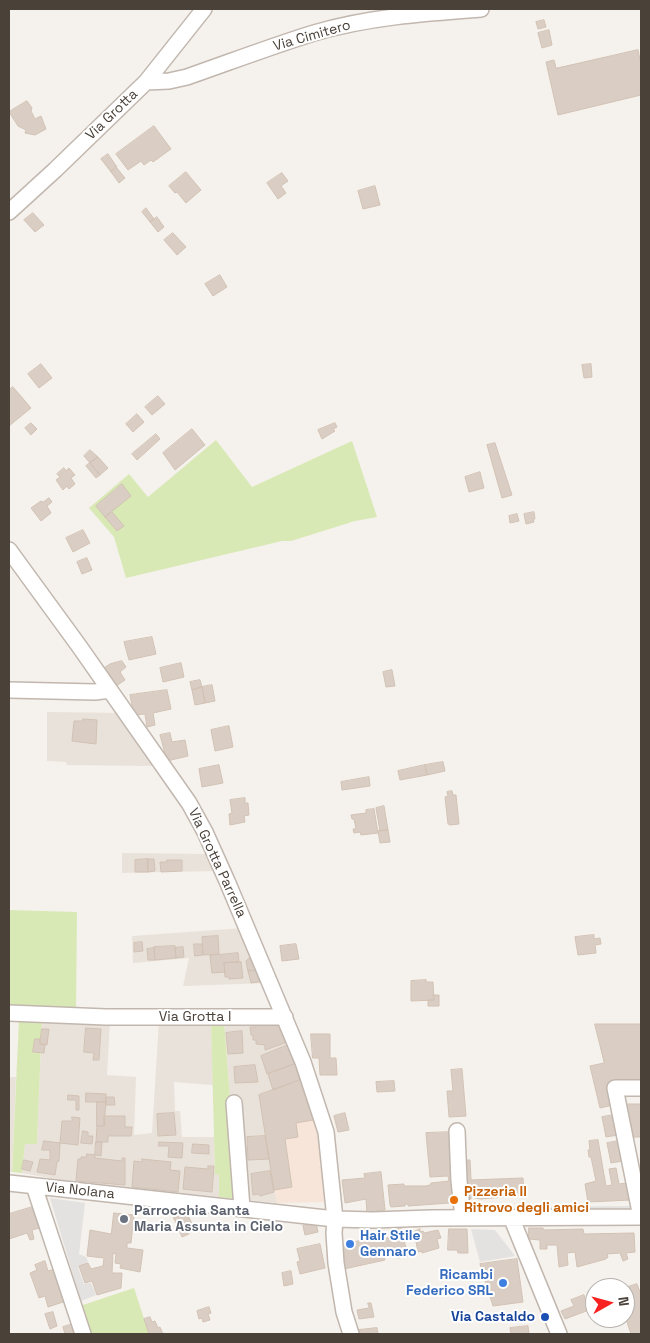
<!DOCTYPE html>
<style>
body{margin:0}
#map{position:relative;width:650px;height:1343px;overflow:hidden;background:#f5f1ec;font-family:"Space Grotesk",sans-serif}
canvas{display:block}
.frame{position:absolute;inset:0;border:10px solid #4a4139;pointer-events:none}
.north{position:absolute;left:585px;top:1278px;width:50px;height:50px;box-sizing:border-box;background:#fff;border:1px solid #b7b3b0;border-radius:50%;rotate:83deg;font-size:14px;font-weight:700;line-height:20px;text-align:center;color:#4a4139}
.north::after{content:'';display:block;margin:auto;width:18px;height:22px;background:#f82220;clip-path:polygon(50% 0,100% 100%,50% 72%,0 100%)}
</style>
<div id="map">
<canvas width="650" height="1343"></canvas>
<div class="frame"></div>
<div class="north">N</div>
</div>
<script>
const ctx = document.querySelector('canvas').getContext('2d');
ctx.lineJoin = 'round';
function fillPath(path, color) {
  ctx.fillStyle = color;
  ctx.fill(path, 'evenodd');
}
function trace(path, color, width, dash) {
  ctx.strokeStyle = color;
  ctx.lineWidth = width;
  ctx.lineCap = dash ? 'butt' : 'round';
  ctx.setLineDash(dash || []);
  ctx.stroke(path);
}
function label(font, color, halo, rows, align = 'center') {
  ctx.font = font + ' "Space Grotesk",sans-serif';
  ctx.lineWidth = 4;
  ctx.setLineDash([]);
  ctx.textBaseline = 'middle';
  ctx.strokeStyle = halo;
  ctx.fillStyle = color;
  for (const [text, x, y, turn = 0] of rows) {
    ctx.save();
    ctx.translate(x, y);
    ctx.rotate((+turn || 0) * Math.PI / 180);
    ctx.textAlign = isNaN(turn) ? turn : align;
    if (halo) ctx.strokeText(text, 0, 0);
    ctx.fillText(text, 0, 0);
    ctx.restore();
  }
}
fillPath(new Path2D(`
 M47,712L120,713L155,766L67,765L66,762L47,761Z
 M122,853L209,854L217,871L122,873Z
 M244,928L267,983L183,986L189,958L133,963L132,936Z
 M42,1019L110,1021L107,1075L136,1077L134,1135L152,1133L159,1021H211L213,1085L174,1082L175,1111H180L182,1137H214L215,1174H219V1197L62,1180L22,1173L25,1143L37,1144Z
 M283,1020L301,1079L273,1090L269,1159L277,1203L238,1199L224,1021Z
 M9,1077H16L12,1172L9,1171Z`), '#e9e2da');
fillPath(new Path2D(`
 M306,1078L326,1162L319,1163L328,1183V1202L277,1203L259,1095Z`), '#f6e5d8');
fillPath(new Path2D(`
 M216,440L252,487L352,441L377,517L355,521L291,541H282L126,578L114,537L89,508L129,474L148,497Z
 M9,910L77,912L76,1011L9,1009Z
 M19,1019H42L37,1144H25L22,1173L12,1172Z
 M211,1021H224L238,1199L219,1197V1174L215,1175Z
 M134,1288L149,1334H86L77,1307Z`), '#d9e9b5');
fillPath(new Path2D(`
 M50,1198L85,1203L79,1254L86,1257L88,1262L78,1267L84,1284L91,1283L96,1295L81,1301Z
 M632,1206L631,1212H526V1207Z
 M471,1229L495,1230L515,1256L480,1262Z`), '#e4e2e0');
const building = new Path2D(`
 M544,20L546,27L538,29L536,22Z
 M549,30L552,45L542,48L538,33Z
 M638,50L641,65V95L558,115L546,62L554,60L556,68Z
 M27,101L32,108L31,111L35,119L41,116L46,129L35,135L25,133L26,130L18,126L9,112Z
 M154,126L171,149L153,162L151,160L144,165L141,161L128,170L116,154Z
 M108,154L117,167L111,172L101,159Z
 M116,167L125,178L119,183L111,172Z
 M186,172L201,190L186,203L177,192L175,193L169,186Z
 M282,173L288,181L281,186L286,193L278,199L267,183Z
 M375,186L380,205L363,209L358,191Z
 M146,208L154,219L150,222L142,212Z
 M33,213L44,225L35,232L24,220Z
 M157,217L164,227L158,232L150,222Z
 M173,233L186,247L177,255L164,240Z
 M220,275L227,287L213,296L205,284Z
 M41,364L52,378L39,388L28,374Z
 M591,364L592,377L584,378L582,365Z
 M13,387L31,408L9,426V390Z
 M158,396L165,404L152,415L145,407Z
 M137,414L144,422L133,432L126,424Z
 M31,423L37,429L31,435L25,428Z
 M335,423L337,427L333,429L335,431L322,439L318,430Z
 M192,429L205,445L175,470L163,453Z
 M156,434L160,439L137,460L132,454Z
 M495,443L512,495L502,498L487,445Z
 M90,450L98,457L90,463L84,456Z
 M98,457L108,468L100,475L90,463Z
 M90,463L100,475L96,478L86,466Z
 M64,468L66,471L69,468L75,475L71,478L75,484L69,489L67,486L63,490L56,480L60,477L57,474Z
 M480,472L484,488L469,492L465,477Z
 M122,484L131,496L105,517L96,506Z
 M49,498L52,502L47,506L51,513L41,521L31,508L41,501L43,502Z
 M112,512L124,526L117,531L105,517Z
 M534,512L535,519H533L534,522L526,524L524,514Z
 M517,514L519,521L510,523L509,516Z
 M83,530L90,543L73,552L66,538Z
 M87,558L92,570L82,574L77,562Z
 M152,637L156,654L129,660L124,642Z
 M122,661L126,667L120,672L125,680L116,686L102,669L110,664Z
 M181,663L184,677L163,682L160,668Z
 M392,670L395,686L386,687L383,672Z
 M200,680L202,687L192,690L190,682Z
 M212,685L215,701L205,703L202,687Z
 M202,687L205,703L195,705L192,690Z
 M167,690L171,709L153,713L155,725L147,727L145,714L134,715L130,695Z
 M83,719L97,720L96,744L72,741L74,721H83Z
 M229,726L233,747L215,751L211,730Z
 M170,733L172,742L185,740L188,756L167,761L160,735Z
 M443,762L445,771L427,775L425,765Z
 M219,765L223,783L202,787L199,769Z
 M425,765L427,775L400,780L398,771Z
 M369,777L370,786L342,790L341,782Z
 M452,791L453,795H456L459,824L450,825L448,824L445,797L448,796L447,792Z
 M245,798V803H248L249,815L244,816L245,822L230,825L229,814L232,813L230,800Z
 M384,806L388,830L380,831L376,808Z
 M374,809L378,833L361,835L360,832L354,833L353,829H356L354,819H352L351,815L366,813V810Z
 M388,830L390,842L380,843L378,831Z
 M148,859H154L155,871L148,872Z
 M148,859V872H135V860Z
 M167,860H182V871L161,872L160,862H167Z
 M594,935V939L600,938L601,944L595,945L596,953L578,955L575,937Z
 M218,936L219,954L203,955L202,937Z
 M142,942L143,951L134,952V943Z
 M194,944H202L203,955L195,956Z
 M296,944L299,959L282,961L280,946Z
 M175,946L176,958L155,960L154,947Z
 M183,947L184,957L176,958L175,948Z
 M154,948L155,960H148L147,949Z
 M238,953L239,962L224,963L225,972L212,973L210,956Z
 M256,957L261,970L248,971L246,961L249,958Z
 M241,962L243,978L229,979V977H225L224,963Z
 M261,970L265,981L251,983L248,971Z
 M426,980V982H433L434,1000L411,1001V981Z
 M433,995H439V1006H428V1000H434Z
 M255,1024H282L285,1043L265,1050V1045L256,1044V1040H253V1035H251L250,1027H255Z
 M595,1024H641V1083H628L630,1080L608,1083L613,1105L600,1108L590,1066L604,1063Z
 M86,1028L101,1029L99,1060H93L94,1053L84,1052Z
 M42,1029H49L47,1045L40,1044Z
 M242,1031L243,1053L228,1054L226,1033Z
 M311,1034H330V1058H336L337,1075H320L319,1058H313Z
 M35,1039H40V1044H45L44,1053L33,1052Z
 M288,1045L294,1064L267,1074L261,1056Z
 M294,1064H297L302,1079L273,1090L268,1074Z
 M255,1065L258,1082L235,1083L234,1067Z
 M462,1069L466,1116L449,1117L447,1091H453L451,1070Z
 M303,1079L313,1120L296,1123L298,1137L285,1139L292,1187L274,1190L259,1095Z
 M394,1081L395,1091L377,1092L376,1082Z
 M86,1093L106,1094V1102H86Z
 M68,1095L79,1096V1110H76V1100H68Z
 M106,1097H114L115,1105H106Z
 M97,1102H106L104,1126H97Z
 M622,1104H641V1137H628Z
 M174,1113L176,1135L158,1136L157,1114Z
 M345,1113L349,1130L338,1132L334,1116Z
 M614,1115L618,1135L606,1137L602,1117Z
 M104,1116H125V1127H132L131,1136H108V1142H96L97,1126H104Z
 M72,1117L80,1118L78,1145L60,1143L62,1121H72Z
 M83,1131L88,1132V1136H93L92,1144L81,1143Z
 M454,1132L458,1199H449V1203L408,1206V1204H405V1206L391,1207L390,1205L388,1185L404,1184V1186H426L430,1185L431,1183L449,1181L448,1176L430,1177L426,1133Z
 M265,1136L269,1159L248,1160L247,1137Z
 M598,1140L606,1186L612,1185L609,1169L616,1168L619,1184L627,1183L631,1200L588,1202L585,1184L596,1181L591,1157H589L588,1150H590L589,1141Z
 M44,1141L60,1143L59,1161L57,1162L55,1175L37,1172L40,1159L50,1160V1150H42Z
 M619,1141L623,1161L611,1163L607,1143Z
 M96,1142H102L101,1156L95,1155Z
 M159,1142L183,1143L182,1158L168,1157L169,1146H159Z
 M193,1144L209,1145V1154L192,1153Z
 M87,1154L95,1155V1158L122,1161V1158H125V1185L76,1181L78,1159H81V1157H86Z
 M142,1159L171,1162L170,1170L180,1171L178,1192L132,1187L134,1161L142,1162Z
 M24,1160L33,1162L30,1171L22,1169Z
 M466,1160H470L471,1180L523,1178L524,1195L481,1199L471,1197V1199L463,1200Z
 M208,1166H214L212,1192L183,1189L185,1167L208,1169Z
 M270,1171L274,1192L260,1196L259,1194L253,1195L251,1174Z
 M381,1172L385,1210L367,1213L366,1199L345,1203L342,1180L365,1178L364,1174Z
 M36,1206L43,1227L32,1230L34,1239L30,1240L27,1233L9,1239V1214Z
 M180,1211L182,1215L187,1213L194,1228L188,1230L189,1234L182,1237L172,1214Z
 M114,1213L134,1215L131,1243H127V1248L143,1250L140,1272L120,1268L121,1264L115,1263L116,1254L113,1253L112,1273H122L121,1288L97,1295L92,1281L85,1283L79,1266L88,1263L91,1269L103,1266L104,1258L87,1256L90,1230L111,1234Z
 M316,1223L318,1232L305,1235L303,1226Z
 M401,1228L408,1256L397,1258V1255L384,1258L385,1260L344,1269L340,1245L380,1236V1240L394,1236L393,1230Z
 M529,1228H543L544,1230L583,1229L584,1234L634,1233L635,1252L626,1253L628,1259L623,1261L620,1253L607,1254L608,1257L606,1259L577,1267L575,1252L567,1253L568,1265L559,1267L557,1245H547V1249H540V1240L529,1239Z
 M420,1229V1232L423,1231L424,1233L438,1230L441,1238L437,1239L439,1248L422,1253V1251L418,1252L414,1232Z
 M449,1229H467L468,1253H458L457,1250H448Z
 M320,1244L325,1268L300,1274L297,1262L300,1261L297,1249Z
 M517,1259L523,1302L493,1306L480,1264Z
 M45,1261L48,1271L55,1269L66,1301L48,1307L45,1296L39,1298L30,1273L37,1270L35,1265Z
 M291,1271L293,1284L284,1286L282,1273Z
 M637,1284L641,1295V1334H631L625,1316V1288Z
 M584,1295L589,1310L565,1319L561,1311L574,1306L571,1300Z
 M368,1303H371L374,1317L359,1319L357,1310L369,1308Z
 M209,1307L211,1313L208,1314L210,1320L203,1322L202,1318L199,1319L197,1311Z
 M53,1312L57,1326L50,1329L45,1314Z
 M150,1317L152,1322L155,1321L158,1328L160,1327L163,1334H149L144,1319Z
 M73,1324L76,1334H65L63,1327Z
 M528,1326L529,1334H511L510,1328Z
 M377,1328L378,1334H360L359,1330Z`);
fillPath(building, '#dacec4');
trace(building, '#d2c2b4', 1);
const minor = new Path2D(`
 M146,82L169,81L187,77C230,62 272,46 314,33C368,17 426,13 481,9
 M9,212L55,170L146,82L204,9
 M9,550L79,646L189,803L205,832L227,881L303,1062L326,1132L335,1219L334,1233L336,1263L344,1312L351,1334
 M9,690L95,692L110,690
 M9,1013L106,1017H285
 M234,1103L242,1208
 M457,1131L459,1181L463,1218
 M9,1183L335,1219L373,1220L431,1218L641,1217
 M34,1186L83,1334
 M511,1217L559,1334
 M641,1217L615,1088H641`);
trace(minor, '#c1b7ae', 18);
trace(minor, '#fff', 15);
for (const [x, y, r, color] of [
 [454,1200,5,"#e8710a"],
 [124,1219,5,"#6b7280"],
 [350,1244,5,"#3f7fe0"],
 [503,1283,5,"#3f7fe0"],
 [545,1317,5,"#1a4fb4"]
]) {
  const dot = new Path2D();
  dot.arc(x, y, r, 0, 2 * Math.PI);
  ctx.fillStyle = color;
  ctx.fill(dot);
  trace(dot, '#fff', 2);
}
label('14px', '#4a4139', '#fff', [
 ["Via Cimitero",312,36,-16],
 ["Via Grotta",112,115,-44],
 ["Via Grotta Parrella",217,863,65],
 ["Via Grotta I",195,1017],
 ["Via Nolana",80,1191,6]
]);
label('bold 14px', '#c56008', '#fff', [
 ["Pizzeria Il",464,1192],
 ["Ritrovo degli amici",464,1208]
], 'left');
label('bold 14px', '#5b616d', '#fff', [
 ["Parrocchia Santa",134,1211],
 ["Maria Assunta in Cielo",134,1227]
], 'left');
label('bold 14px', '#366cbe', '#fff', [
 ["Hair Stile",360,1236],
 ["Gennaro",360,1252],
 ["Ricambi",493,1275,"right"],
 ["Federico SRL",493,1291,"right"]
], 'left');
label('bold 14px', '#164399', '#fff', [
 ["Via Castaldo",535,1317]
], 'right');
</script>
